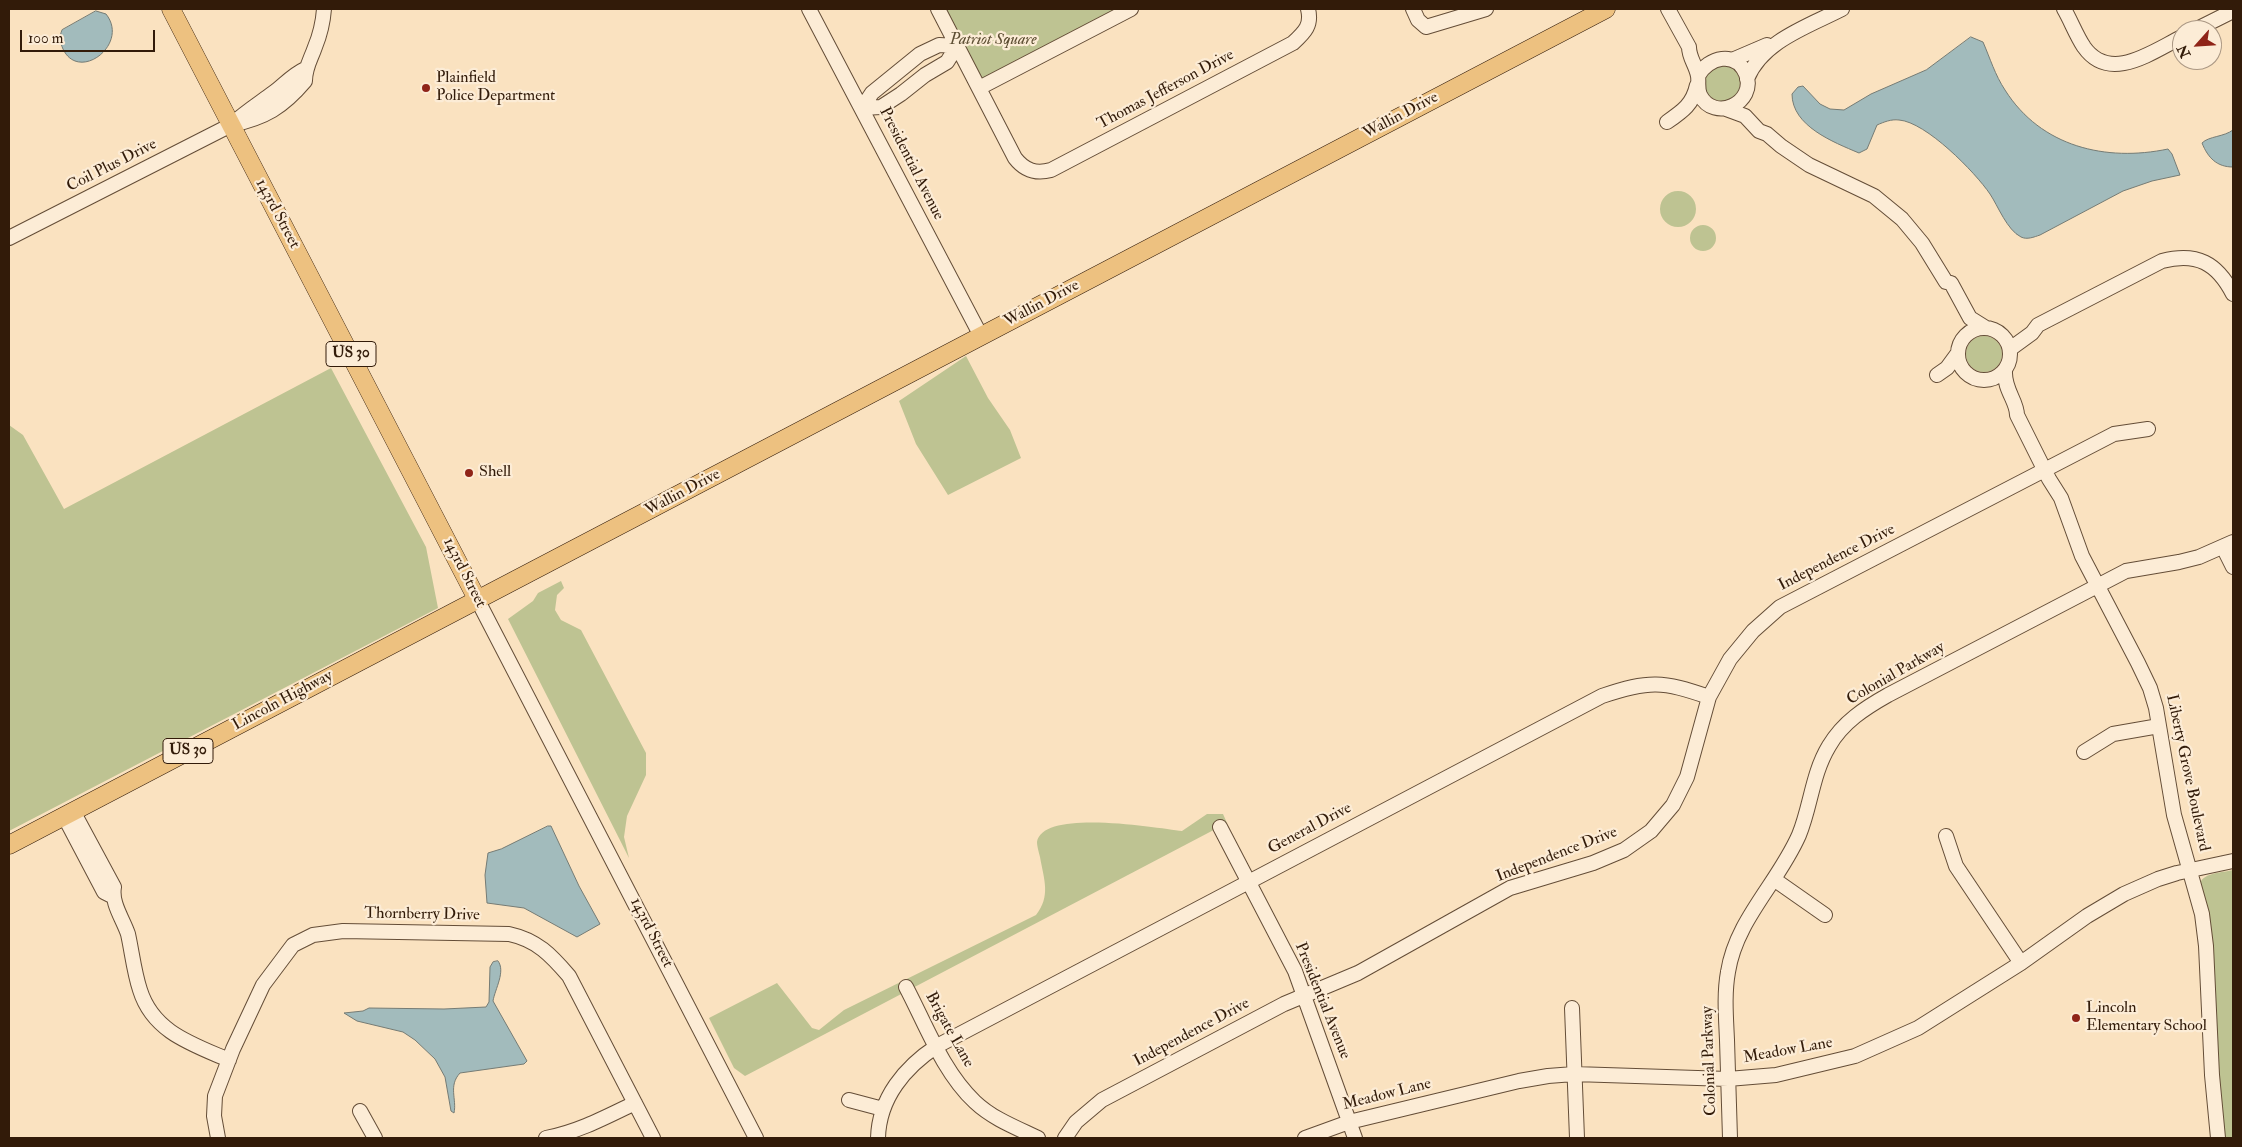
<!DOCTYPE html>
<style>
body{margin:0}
#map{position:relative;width:2242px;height:1147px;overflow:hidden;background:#fae2c0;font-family:"IM FELL Double Pica",serif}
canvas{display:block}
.frame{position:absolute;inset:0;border:10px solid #321b09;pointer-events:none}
.north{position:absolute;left:2172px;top:20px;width:50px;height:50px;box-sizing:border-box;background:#fcecd6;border:1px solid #ab9884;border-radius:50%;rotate:244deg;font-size:14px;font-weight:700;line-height:20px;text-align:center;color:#321b09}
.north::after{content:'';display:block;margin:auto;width:18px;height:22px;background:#8f2418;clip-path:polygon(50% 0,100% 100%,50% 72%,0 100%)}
.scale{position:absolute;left:20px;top:30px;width:135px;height:22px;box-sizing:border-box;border:2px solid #321b09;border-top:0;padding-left:6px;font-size:15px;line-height:18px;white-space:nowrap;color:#321b09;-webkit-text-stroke:4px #fcecd6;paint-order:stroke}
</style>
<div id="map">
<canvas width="2242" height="1147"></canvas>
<div class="frame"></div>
<div class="north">N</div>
<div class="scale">100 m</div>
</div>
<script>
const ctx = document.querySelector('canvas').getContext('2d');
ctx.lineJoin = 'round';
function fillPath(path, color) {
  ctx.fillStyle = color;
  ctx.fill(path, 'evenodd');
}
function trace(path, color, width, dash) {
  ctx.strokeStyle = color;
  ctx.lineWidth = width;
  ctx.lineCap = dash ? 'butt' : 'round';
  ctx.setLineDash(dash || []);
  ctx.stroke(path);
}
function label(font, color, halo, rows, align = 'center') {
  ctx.font = font + ' "IM FELL Double Pica",serif';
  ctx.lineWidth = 4.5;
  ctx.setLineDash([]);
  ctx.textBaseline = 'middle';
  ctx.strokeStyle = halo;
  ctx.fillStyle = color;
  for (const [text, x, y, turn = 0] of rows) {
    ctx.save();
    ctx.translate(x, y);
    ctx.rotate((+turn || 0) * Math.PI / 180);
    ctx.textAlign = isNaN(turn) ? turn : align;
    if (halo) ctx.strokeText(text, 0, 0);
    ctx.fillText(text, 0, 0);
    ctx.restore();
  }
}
fillPath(new Path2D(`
 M942,9H1121L980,82Z
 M1704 83a18 18 0 1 1 36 0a18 18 0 1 1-36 0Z
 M1660 209a18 18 0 1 1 36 0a18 18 0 1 1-36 0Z
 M1690 238a13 13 0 1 1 26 0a13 13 0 1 1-26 0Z
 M1966 354a18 18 0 1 1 36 0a18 18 0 1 1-36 0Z
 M966,356L988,398L1010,430L1021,458L948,495L916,444L899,401Z
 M331,368L426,547L438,608L9,831V425L23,435L64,509Z
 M561,581L564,588L557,595L555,610L561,620L581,630L646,753V775L627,816L624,837L629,858L508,619L533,601L538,593Z
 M1207,814H1223L1227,823L745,1076L734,1068L709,1018L777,983L812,1028L819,1030L844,1010L1036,915C1051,896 1044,880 1040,857C1039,853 1037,846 1037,842C1042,808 1158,828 1182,831Z
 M2233,870V1138H2222L2199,886C2202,872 2221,873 2233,870Z`), '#bec392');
const water = new Path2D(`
 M96,11L106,14C130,44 79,83 63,49C60,42 59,37 62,30Z
 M1971,37L1983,42C1990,58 1995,75 2005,90C2041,147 2106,162 2168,149L2172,154L2180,175L2152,181L2123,191L2040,235C2034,237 2027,240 2021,237C2007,230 1998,206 1990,194C1975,172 1926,122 1899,120C1891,119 1884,122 1877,125L1867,149L1859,153C1833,142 1792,126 1792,94L1798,87L1803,86L1820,104L1830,109L1844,110L1871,94L1926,70Z
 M2233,130V167C2217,167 2208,158 2202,143C2209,136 2224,137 2233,130Z
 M548,826H551L579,886L600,924L577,937L524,908L487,903L485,875L488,853L501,849Z
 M498,961C506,971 495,989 493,1001L527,1061L524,1064L460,1073C448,1086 457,1099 454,1113L451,1111L445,1077L435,1059L415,1040L403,1032L357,1021L344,1013L363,1011L369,1008L444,1009L486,1007L489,1002L490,967L493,962Z`);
fillPath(water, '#a2bbbc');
trace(water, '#757b74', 1);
const minor = new Path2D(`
 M809,9L981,336
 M938,9L1015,158C1025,171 1036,174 1051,170L1293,43C1305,32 1312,25 1308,9
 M1413,9L1418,20L1426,27L1486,9
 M1668,9L1689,47
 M2064,9C2071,21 2076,35 2084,47C2110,84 2153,51 2182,37
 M2195,30L2233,11
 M1689,47C1689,58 1696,65 1698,76C1699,82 1697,88 1700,95C1714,123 1757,103 1746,74C1736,50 1708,57 1698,76
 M1732,60L1767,45
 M1747,79C1762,41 1809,26 1842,9
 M979,88L1131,9
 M862,108L872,93L920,54L939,45L957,46
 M862,108L881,107L901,94L925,75L947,62L957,46
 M1726,109L1745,116L1759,131L1767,134L1781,146L1809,165L1874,196L1902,219L1922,243L1946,282L1951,283L1970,318L1986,328
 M1667,122C1683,111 1693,104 1697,85
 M231,125C265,118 283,107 305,81C305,67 311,59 315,47C320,35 323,22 324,9
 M9,238L231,125C244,113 258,104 273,93C284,85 292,75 305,69
 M1958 354a26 26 0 1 1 52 0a26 26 0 1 1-52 0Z
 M2010,349L2032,333L2038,325L2162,261C2197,252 2217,263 2233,294
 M2005,371C2004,390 2017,401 2017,415L2049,479L2061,498L2082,556L2138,663L2150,688L2156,708L2174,815L2202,914L2206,946L2212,1075L2218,1138
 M1937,375L1947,368L1958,353
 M2223,547L2233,567
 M477,599L756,1138
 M2084,752L2113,734L2159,726
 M73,811L114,887C111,903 123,919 128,934C132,952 134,972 140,990C153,1032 192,1044 229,1060
 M64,816L104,892L112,896
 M1220,827L1295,971L1355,1138
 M1946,836L1956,866L2021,963
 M1775,880L1825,915
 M906,987C926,1025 943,1072 975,1102C993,1119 1017,1128 1038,1138
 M1572,1008L1577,1138
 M849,1100L883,1109
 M360,1111L375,1138
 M218,1138L214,1116L215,1096L233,1049L263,985L293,945L313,935L343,931L509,934C537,940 551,955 569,976L653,1138
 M546,1138C578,1132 606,1117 635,1103
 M878,1138C879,1098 905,1067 937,1046L1602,696C1650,680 1662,681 1709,697
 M1065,1138L1076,1122L1102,1100L1284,1004L1358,973L1510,888L1593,863L1624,850L1651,831L1673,805L1687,777L1709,697L1730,659L1753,631L1780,607L2114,434L2148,429
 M1305,1138L1349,1122L1519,1081L1548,1076L1574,1074L1728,1079L1776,1075L1855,1056L1918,1028L2021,963L2087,916L2124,894L2158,879L2177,873L2233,861
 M1730,1138C1729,1105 1728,1073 1727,1040C1726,1017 1724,994 1728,972C1736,920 1778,883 1799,835C1811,806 1812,774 1829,746C1843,722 1865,708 1888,695L2126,571L2179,562L2199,557L2233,542`);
const major = new Path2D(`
 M171,9L477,599
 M9,845L1606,9`);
trace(minor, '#644d37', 16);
trace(major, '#321b09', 19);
trace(minor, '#fcecd6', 14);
trace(major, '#edc180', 18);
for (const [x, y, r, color] of [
 [426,88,5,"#8f2418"],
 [469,473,5,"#8f2418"],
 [2076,1018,5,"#8f2418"]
]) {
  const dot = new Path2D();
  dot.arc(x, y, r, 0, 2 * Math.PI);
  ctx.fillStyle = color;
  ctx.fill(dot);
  trace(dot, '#fcecd6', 2);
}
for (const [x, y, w] of [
 [351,354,50],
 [188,751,50]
]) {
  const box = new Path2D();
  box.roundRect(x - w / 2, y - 12.5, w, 25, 4);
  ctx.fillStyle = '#fcecd6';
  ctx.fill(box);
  trace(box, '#321b09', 1);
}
label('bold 15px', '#321b09', null, [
 ["US 30",351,354],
 ["US 30",188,751]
]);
label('italic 16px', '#5c4d32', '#fcecd6', [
 ["Patriot Square",993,41]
]);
label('16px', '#321b09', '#fcecd6', [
 ["Plainfield",436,79],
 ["Police Department",436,97],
 ["Shell",479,473],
 ["Lincoln",2086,1009],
 ["Elementary School",2086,1027]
], 'left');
label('16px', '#321b09', '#fcecd6', [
 ["Thomas Jefferson Drive",1166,90,-28],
 ["Wallin Drive",1401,116,-28],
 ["Presidential Avenue",911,164,63],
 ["Coil Plus Drive",112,166,-27],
 ["143rd Street",277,214,62],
 ["Wallin Drive",1042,304,-28],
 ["Wallin Drive",683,493,-28],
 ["Independence Drive",1837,558,-27],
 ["143rd Street",464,573,63],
 ["Colonial Parkway",1896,674,-30],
 ["Lincoln Highway",283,701,-28],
 ["Liberty Grove Boulevard",2187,773,78],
 ["General Drive",1310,829,-28],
 ["Independence Drive",1557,855,-21],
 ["Thornberry Drive",422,915,1],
 ["143rd Street",651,933,63],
 ["Presidential Avenue",1322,1001,68],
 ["Brigate Lane",949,1030,61],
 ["Independence Drive",1192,1033,-28],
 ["Meadow Lane",1788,1051,-10],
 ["Colonial Parkway",1710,1061,-92],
 ["Meadow Lane",1387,1095,-14]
]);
</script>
